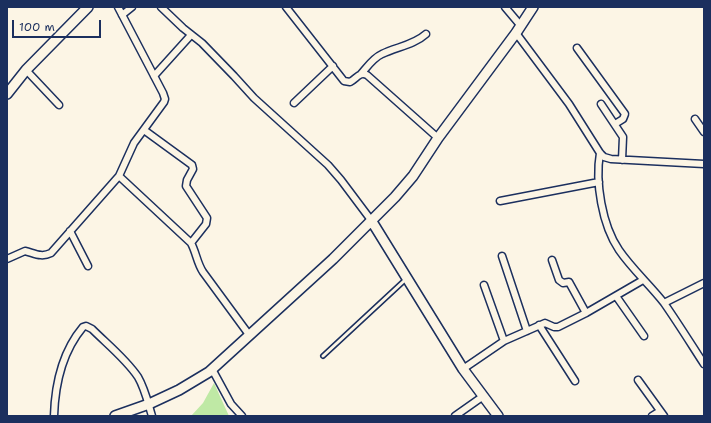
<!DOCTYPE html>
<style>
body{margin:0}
#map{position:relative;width:711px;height:423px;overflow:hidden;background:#fcf5e5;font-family:"Shantell Sans",sans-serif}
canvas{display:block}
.frame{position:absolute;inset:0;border:8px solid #1b2f5e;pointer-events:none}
.scale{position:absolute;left:12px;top:20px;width:89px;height:18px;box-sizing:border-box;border:2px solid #1b2f5e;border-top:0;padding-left:5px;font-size:12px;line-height:14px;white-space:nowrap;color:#1b2f5e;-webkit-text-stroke:3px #fcf5e5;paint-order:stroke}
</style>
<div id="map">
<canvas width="711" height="423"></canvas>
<div class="frame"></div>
<div class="scale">100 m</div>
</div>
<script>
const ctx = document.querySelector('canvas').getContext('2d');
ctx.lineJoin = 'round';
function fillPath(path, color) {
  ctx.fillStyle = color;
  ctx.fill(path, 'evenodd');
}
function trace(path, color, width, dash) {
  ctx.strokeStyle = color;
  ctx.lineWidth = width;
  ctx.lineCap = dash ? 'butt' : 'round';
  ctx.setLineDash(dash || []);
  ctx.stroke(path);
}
fillPath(new Path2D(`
 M214,383L229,416H191L203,403Z`), '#bfe9a5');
const lane = new Path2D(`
 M323,356L405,280`);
const street = new Path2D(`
 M161,7L183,28L202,43L234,76L254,98L328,165L341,180L371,220
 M286,7L344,81L350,82C356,79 360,71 367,75L438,138
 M505,7L521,26
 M122,15L132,7
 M516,33L569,104L600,153L604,157L611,159L704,164
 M577,48L625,114L623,119L615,124
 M26,70L59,105
 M361,74C368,66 373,58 382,54C396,47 414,45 426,34
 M154,76L191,35
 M294,103L333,66
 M601,104L623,137L622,160
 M695,119L704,132
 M144,130L192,165L193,169L187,180L186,186L207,218L206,224L191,243
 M600,153C595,182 602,225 619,250C632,269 650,285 664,303C678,323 691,344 704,364
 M119,176L191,243C196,252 197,263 203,272L250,336
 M500,201L599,182
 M70,231L88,266
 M502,256L527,331
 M7,259L25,251C34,253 41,258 51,253L119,176L134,143L164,102L165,99L163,93L118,7
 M552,260L559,280L563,283L569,282L586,313
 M484,285L504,341
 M616,296L644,336
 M664,303L704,283
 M539,325L575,381
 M212,369L231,404L242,416
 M463,369L504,341L545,323L554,327H558L586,313L643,280
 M638,380L664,416
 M54,416C55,384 62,352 83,327L86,326L92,329C107,344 126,359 138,377C145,389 148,403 152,416
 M455,416L482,397
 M652,416L660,411`);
const secondary = new Path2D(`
 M7,94L26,70L88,7
 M371,220L463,369L498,416
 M115,416L149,404L179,390L209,372L333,259L395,197L413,176L438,138L516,33L533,7`);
trace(lane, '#1b2f5e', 6);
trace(street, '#1b2f5e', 9);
trace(secondary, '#1b2f5e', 12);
trace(lane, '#fcf5e5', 3);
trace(street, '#fcf5e5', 6);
trace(secondary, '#fcf5e5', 9);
</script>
